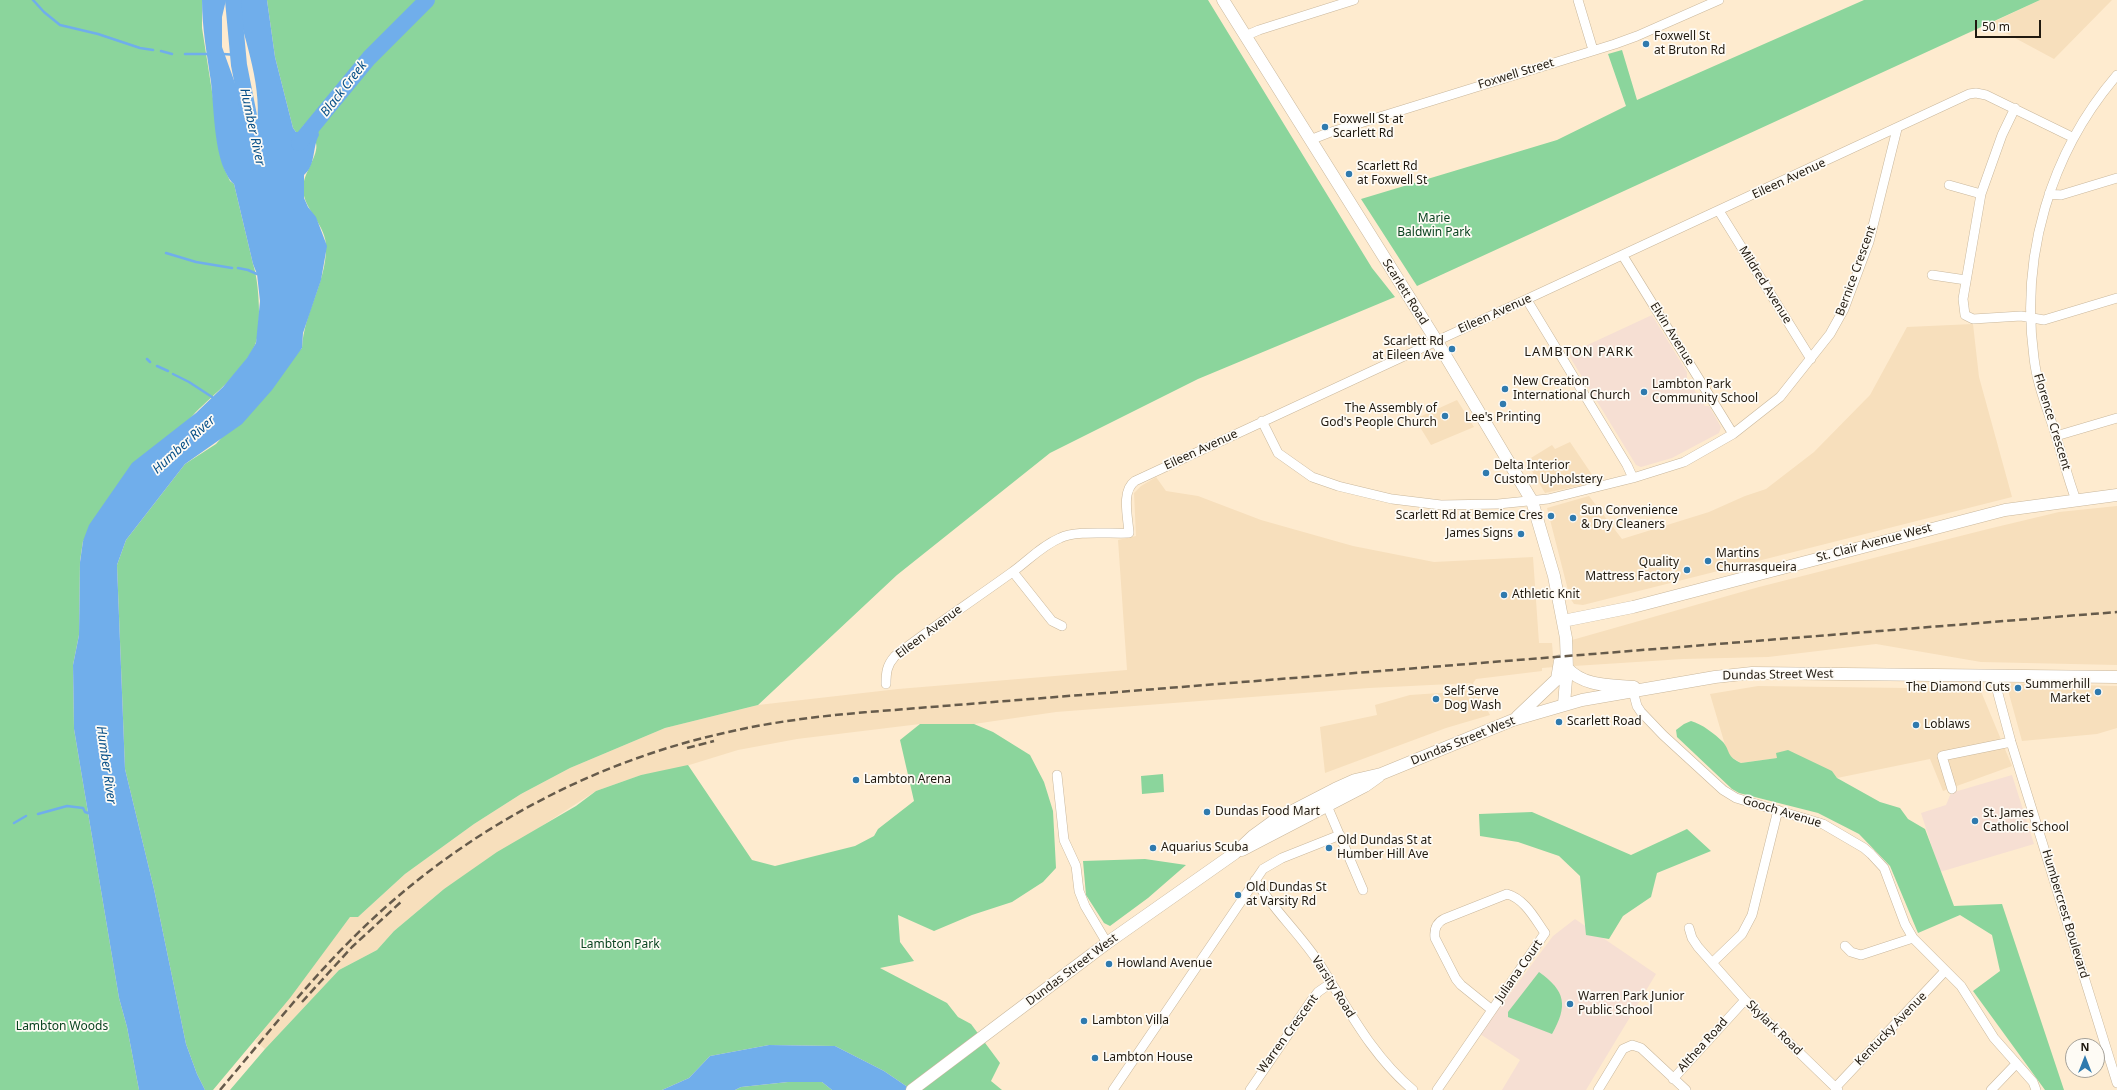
<!DOCTYPE html>
<style>
body{margin:0}
#map{position:relative;width:2117px;height:1090px;overflow:hidden;background:#feebcf;font-family:"Noto Sans",sans-serif}
canvas{display:block}
.north{position:absolute;left:2065px;top:1038px;width:40px;height:40px;box-sizing:border-box;background:#fefbf5;border:1px solid #a5a199;border-radius:50%;rotate:0deg;font-size:11px;font-weight:700;line-height:16px;text-align:center;color:#20190f}
.north::after{content:'';display:block;margin:auto;width:14px;height:18px;background:#2f7aae;clip-path:polygon(50% 0,100% 100%,50% 72%,0 100%)}
.scale{position:absolute;left:1975px;top:20px;width:66px;height:18px;box-sizing:border-box;border:2px solid #20190f;border-top:0;padding-left:5px;font-size:12px;line-height:14px;white-space:nowrap;color:#20190f;-webkit-text-stroke:3px #fefbf5;paint-order:stroke}
</style>
<div id="map">
<canvas width="2117" height="1090"></canvas>
<div class="north">N</div>
<div class="scale">50 m</div>
</div>
<script>
const ctx = document.querySelector('canvas').getContext('2d');
ctx.lineJoin = 'round';
function fillPath(path, color) {
  ctx.fillStyle = color;
  ctx.fill(path, 'evenodd');
}
function trace(path, color, width, dash) {
  ctx.strokeStyle = color;
  ctx.lineWidth = width;
  ctx.lineCap = dash ? 'butt' : 'round';
  ctx.setLineDash(dash || []);
  ctx.stroke(path);
}
function label(font, color, halo, rows, align = 'center') {
  ctx.font = font + ' "Noto Sans",sans-serif';
  ctx.lineWidth = 3.5;
  ctx.setLineDash([]);
  ctx.textBaseline = 'middle';
  ctx.strokeStyle = halo;
  ctx.fillStyle = color;
  for (const [text, x, y, turn = 0] of rows) {
    ctx.save();
    ctx.translate(x, y);
    ctx.rotate((+turn || 0) * Math.PI / 180);
    ctx.textAlign = isNaN(turn) ? turn : align;
    if (halo) ctx.strokeText(text, 0, 0);
    ctx.fillText(text, 0, 0);
    ctx.restore();
  }
}
fillPath(new Path2D(`
 M2040,0H2112L2054,59L1989,24Z
 M1973,324L1979,377L2012,497L1583,605L1574,604L1570,598L1547,508L1589,496L1622,539L1709,512L1745,496L1766,489L1814,452L1870,395L1907,327Z
 M1457,400L1474,427L1431,445L1415,419Z
 M1570,442L1597,482L1545,493L1526,461L1552,445L1555,449Z
 M1156,477L1166,491L1198,496L1261,520L1353,546L1434,562L1533,557L1539,643H1552L1554,667L1542,668V671L1476,679L1473,683L1490,715L1446,728L1325,773L1320,727L1377,715L1375,705L1410,695L1454,692L1472,683L1369,688L1056,712L974,724H920L797,739L738,750L673,770L641,775L596,791L444,889L394,931L377,950L339,970L265,1049L255,1041L350,917H358L405,874L474,824L521,794L570,768L665,728L758,705L898,689L1127,670L1118,540L1136,536L1134,493L1141,486Z
 M2117,506V665L1981,662L1876,644L1768,657L1683,659L1574,666L1572,640L1759,587L1988,529L2059,512Z
 M2006,683L2117,686V728L2097,734L2022,741Z
 M1758,686L1980,689L2012,766L1943,791L1930,759L1837,778L1832,771L1777,758L1741,763L1728,755L1710,694Z`), '#f7dfbc');
fillPath(new Path2D(`
 M1652,315L1687,372V379L1705,406H1709L1721,427L1719,433L1672,458L1641,467L1636,465L1568,354Z
 M2012,775L2034,844L1940,872L1921,813L1946,805L1951,793Z
 M1575,919L1656,974L1586,1090H1502L1520,1060L1480,1034L1553,936Z`), '#f6dfd3');
fillPath(new Path2D(`
 M0,0H202V28L224,168L230,181L234,184L253,264C259,280 262,330 255,345C242,373 216,392 195,413C157,455 120,499 83,541L80,561L79,635L73,665L74,729L119,998L127,1027L139,1090H0Z
 M267,0H1208L1372,268L1395,297L1198,379L1050,453L897,575L758,705L665,728L570,768L521,794L474,824L405,874L358,917H350L290,998L213,1090H205L197,1074L186,1044L154,889L125,769L117,565L126,540L185,464L216,444L302,348C304,312 326,283 326,248C327,225 304,211 303,189C303,172 319,156 316,143C314,137 307,130 304,125L299,132H296L293,128L275,57Z
 M1864,0H2040L1417,286L1361,199L1557,140L1626,106L1608,54L1622,50L1637,100Z
 M1691,721C1702,724 1715,734 1723,742C1731,752 1726,756 1741,763L1777,758L1776,753L1788,750L1832,771L1837,778L1880,802L1900,808L1908,819L1925,829L1954,906L2002,904L2064,1090H2045L1973,991L2000,971L1992,935L1960,915L1918,933L1890,866L1859,834L1818,813L1739,793L1732,789L1677,737L1676,730L1684,724Z
 M920,724H974L993,732L1030,755L1044,782L1053,811L1056,868L1043,882L1012,902L972,915L934,931L898,915L900,942L914,961L880,968L947,1003L958,1017L971,1024L1000,1063L991,1081L1002,1090H912L884,1071L835,1046L769,1045L710,1056L689,1078L662,1090H230L265,1049L339,970L377,950L394,931L444,889L497,852L576,806L596,791L641,775L688,765L752,860L775,866L855,846L874,836L878,829L914,801L900,740Z
 M1163,774L1164,792L1142,794L1141,776Z
 M1532,812L1631,855L1687,829L1711,851L1657,873L1651,897L1623,916L1609,939L1586,935L1580,876L1559,856L1518,842L1480,836L1479,814Z
 M1145,859L1186,865L1148,898L1110,926L1104,923L1086,895L1083,861Z
 M1539,972C1566,991 1568,1006 1552,1034L1508,1017V1012Z
 M788,1082H822L832,1090H735L741,1087Z`), '#8bd59c');
fillPath(new Path2D(`
 M202,0H226L222,17V47L244,108L256,132C264,90 245,41 235,0H267L275,57L293,128L296,132H299L307,123L318,130L319,135C312,148 316,165 304,175V198L308,207L316,217L327,246L321,280L303,333L302,348L272,390L242,424L185,464L126,540L117,565L125,769L154,889L186,1044L197,1074L205,1090H139L127,1027L119,998L74,729L73,665L79,635L80,562L83,541L89,525L132,463L196,413L223,387L247,358L256,343L260,301L257,274L253,264L234,184C229,180 227,175 224,169C214,144 214,109 211,82C207,54 202,28 202,0Z
 M769,1045L835,1046L884,1071L912,1090H832L822,1082H788L741,1087L735,1090H662L689,1078L710,1056Z`), '#70aeeb');
trace(new Path2D(`
 M33,0L44,12L60,25L98,34L140,48L153,50
 M161,51L172,54
 M185,54H210
 M223,54L238,55
 M166,253L196,262L232,268
 M238,268L248,270L257,274
 M147,359L150,362
 M157,366L168,371
 M173,374L189,382L212,397
 M38,814L67,806L83,808L85,812L88,813
 M14,823L26,816`), '#70aeeb', 2.5);
trace(new Path2D(`
 M233,0L239,65L254,141
 M299,143L369,58L427,0`), '#70aeeb', 16);
const minor = new Path2D(`
 M1578,0L1593,50
 M1245,36L1259,30L1354,0
 M2015,108L2002,135L1981,194L1963,299L1965,315L1973,319L2021,316L2044,320L2117,298
 M1310,140L1328,133L1615,44L1637,36L1719,0
 M1949,185L1981,194
 M2049,194L2061,195L2117,178
 M1719,211L1811,359
 M1623,256L1733,434
 M1932,275L1966,280
 M1527,300L1627,465L1633,478
 M1262,421L1278,453L1312,477L1338,486L1392,499L1441,505L1498,504L1548,499L1633,478L1684,462L1733,434L1780,397L1830,334L1844,309L1869,242L1897,129
 M2056,436L2117,418
 M2076,500C2068,479 2063,458 2056,436C2048,410 2037,385 2034,358C2020,256 2050,153 2117,75
 M1013,572L1052,621L1062,626
 M1993,675L2011,742L2117,1083
 M886,684C886,672 887,665 895,656C933,627 972,601 1011,573C1028,561 1041,546 1060,538C1076,530 1110,534 1129,533C1128,517 1121,491 1135,481L1969,94L1976,93L1986,95L2072,137
 M1633,691L1637,706L1641,712L1663,735L1723,790L1736,798L1823,824L1864,848L1871,854L1884,868L1905,924L1913,938L1961,986L1994,1038L2033,1082L2036,1090
 M1057,775L1064,840L1076,866L1079,891L1085,906L1107,943
 M1952,789L1942,756L2011,742
 M1325,801L1363,890
 M1255,880C1273,909 1298,932 1317,960C1347,1006 1370,1054 1413,1090
 M1689,928L1692,938L1698,947L1745,1000L1838,1090
 M1845,946L1851,952L1861,955L1913,938
 M1713,962L1742,934L1752,915L1778,810
 M1673,1079L1745,1000
 M1835,1088L1945,971
 M1113,1090L1263,869L1282,858L1340,835
 M1250,1090L1311,1001L1318,992L1331,983
 M1437,1090L1545,933C1535,919 1525,899 1507,894L1444,919C1436,923 1434,929 1435,938L1456,979L1461,985L1492,1010
 M1598,1090L1623,1049L1632,1045L1641,1048L1686,1090
 M1991,1090L2016,1064`);
const major = new Path2D(`
 M1223,0L1436,340L1532,501L1554,576L1566,638L1567,668L1564,704
 M1563,621L1633,607L2005,510L2117,495
 M1567,668C1584,687 1611,685 1634,687
 M1517,717L1557,679L1560,661
 M1242,850L1365,786L1379,776
 M912,1090L1107,943L1235,853L1253,836L1275,820L1335,789L1355,780L1381,774L1513,720L1582,700L1715,677L1752,673L2117,677`);
trace(minor, '#c9b79c', 10);
trace(major, '#c9b79c', 13);
trace(minor, '#fff', 9);
trace(major, '#fff', 12);
trace(new Path2D(`
 M687,748L714,741
 M302,1002L352,947L402,901
 M220,1090C266,1036 310,979 362,929C461,833 589,763 724,733C775,721 828,715 881,711L2117,612`), '#665b4b', 2.5, [8, 4]);
for (const [x, y, r, color] of [
 [1646,44,4,"#2f7aae"],
 [1325,127,4,"#2f7aae"],
 [1349,174,4,"#2f7aae"],
 [1452,349,4,"#2f7aae"],
 [1505,389,4,"#2f7aae"],
 [1644,392,4,"#2f7aae"],
 [1503,404,4,"#2f7aae"],
 [1445,416,4,"#2f7aae"],
 [1486,473,4,"#2f7aae"],
 [1551,516,4,"#2f7aae"],
 [1573,518,4,"#2f7aae"],
 [1521,534,4,"#2f7aae"],
 [1708,561,4,"#2f7aae"],
 [1687,570,4,"#2f7aae"],
 [1504,595,4,"#2f7aae"],
 [2018,688,4,"#2f7aae"],
 [2098,692,4,"#2f7aae"],
 [1436,699,4,"#2f7aae"],
 [1559,722,4,"#2f7aae"],
 [1916,725,4,"#2f7aae"],
 [856,780,4,"#2f7aae"],
 [1207,812,4,"#2f7aae"],
 [1975,821,4,"#2f7aae"],
 [1153,848,4,"#2f7aae"],
 [1329,848,4,"#2f7aae"],
 [1238,895,4,"#2f7aae"],
 [1109,964,4,"#2f7aae"],
 [1570,1004,4,"#2f7aae"],
 [1084,1021,4,"#2f7aae"],
 [1095,1058,4,"#2f7aae"]
]) {
  const dot = new Path2D();
  dot.arc(x, y, r, 0, 2 * Math.PI);
  ctx.fillStyle = color;
  ctx.fill(dot);
  trace(dot, '#fefbf5', 1.5);
}
label('12px', '#20190f', '#fefbf5', [
 ["Foxwell St",1654,37],
 ["at Bruton Rd",1654,51],
 ["Foxwell St at",1333,120],
 ["Scarlett Rd",1333,134],
 ["Scarlett Rd",1357,167],
 ["at Foxwell St",1357,181],
 ["Scarlett Rd",1444,342,"right"],
 ["at Eileen Ave",1444,356,"right"],
 ["New Creation",1513,382],
 ["International Church",1513,396],
 ["Lambton Park",1652,385],
 ["Community School",1652,399],
 ["The Assembly of",1437,409,"right"],
 ["God's People Church",1437,423,"right"],
 ["Lee's Printing",1503,418,"center"],
 ["Delta Interior",1494,466],
 ["Custom Upholstery",1494,480],
 ["Sun Convenience",1581,511],
 ["& Dry Cleaners",1581,525],
 ["Scarlett Rd at Bemice Cres",1543,516,"right"],
 ["James Signs",1513,534,"right"],
 ["Martins",1716,554],
 ["Churrasqueira",1716,568],
 ["Quality",1679,563,"right"],
 ["Mattress Factory",1679,577,"right"],
 ["Athletic Knit",1512,595],
 ["Summerhill",2090,685,"right"],
 ["Market",2090,699,"right"],
 ["The Diamond Cuts",2010,688,"right"],
 ["Self Serve",1444,692],
 ["Dog Wash",1444,706],
 ["Scarlett Road",1567,722],
 ["Loblaws",1924,725],
 ["Lambton Arena",864,780],
 ["Dundas Food Mart",1215,812],
 ["St. James",1983,814],
 ["Catholic School",1983,828],
 ["Old Dundas St at",1337,841],
 ["Humber Hill Ave",1337,855],
 ["Aquarius Scuba",1161,848],
 ["Old Dundas St",1246,888],
 ["at Varsity Rd",1246,902],
 ["Howland Avenue",1117,964],
 ["Warren Park Junior",1578,997],
 ["Public School",1578,1011],
 ["Lambton Villa",1092,1021],
 ["Lambton House",1103,1058]
], 'left');
label('12px', '#20190f', '#fefbf5', [
 ["Foxwell Street",1516,74,-17],
 ["Eileen Avenue",1789,179,-25],
 ["Bernice Crescent",1856,271,-70],
 ["Mildred Avenue",1765,285,58],
 ["Scarlett Road",1405,292,58],
 ["Eileen Avenue",1495,314,-24],
 ["Elvin Avenue",1672,334,58],
 ["Florence Crescent",2052,422,73],
 ["Eileen Avenue",1201,450,-25],
 ["St. Clair Avenue West",1874,543,-15],
 ["Eileen Avenue",929,632,-37],
 ["Dundas Street West",1778,675,-1],
 ["Dundas Street West",1463,741,-22],
 ["Gooch Avenue",1782,812,17],
 ["Humbercrest Boulevard",2065,914,73],
 ["Dundas Street West",1072,970,-37],
 ["Juliana Court",1519,971,-55],
 ["Varsity Road",1333,987,58],
 ["Skylark Road",1774,1028,44],
 ["Kentucky Avenue",1891,1029,-46],
 ["Warren Crescent",1288,1034,-54],
 ["Althea Road",1703,1045,-48]
]);
label('12px', '#0a4320', '#fefbf5', [
 ["Marie",1434,219],
 ["Baldwin Park",1434,233],
 ["Lambton Park",620,945],
 ["Lambton Woods",62,1027]
]);
label('italic 13px', '#095189', '#fefbf5', [
 ["Black Creek",344,89,-52],
 ["Humber River",252,127,78],
 ["Humber River",184,445,-42],
 ["Humber River",106,765,82]
]);
ctx.letterSpacing = '1px';
label('13px', '#20190f', '#fefbf5', [
 ["LAMBTON PARK",1579,352]
]);
ctx.letterSpacing = '0px';
</script>
